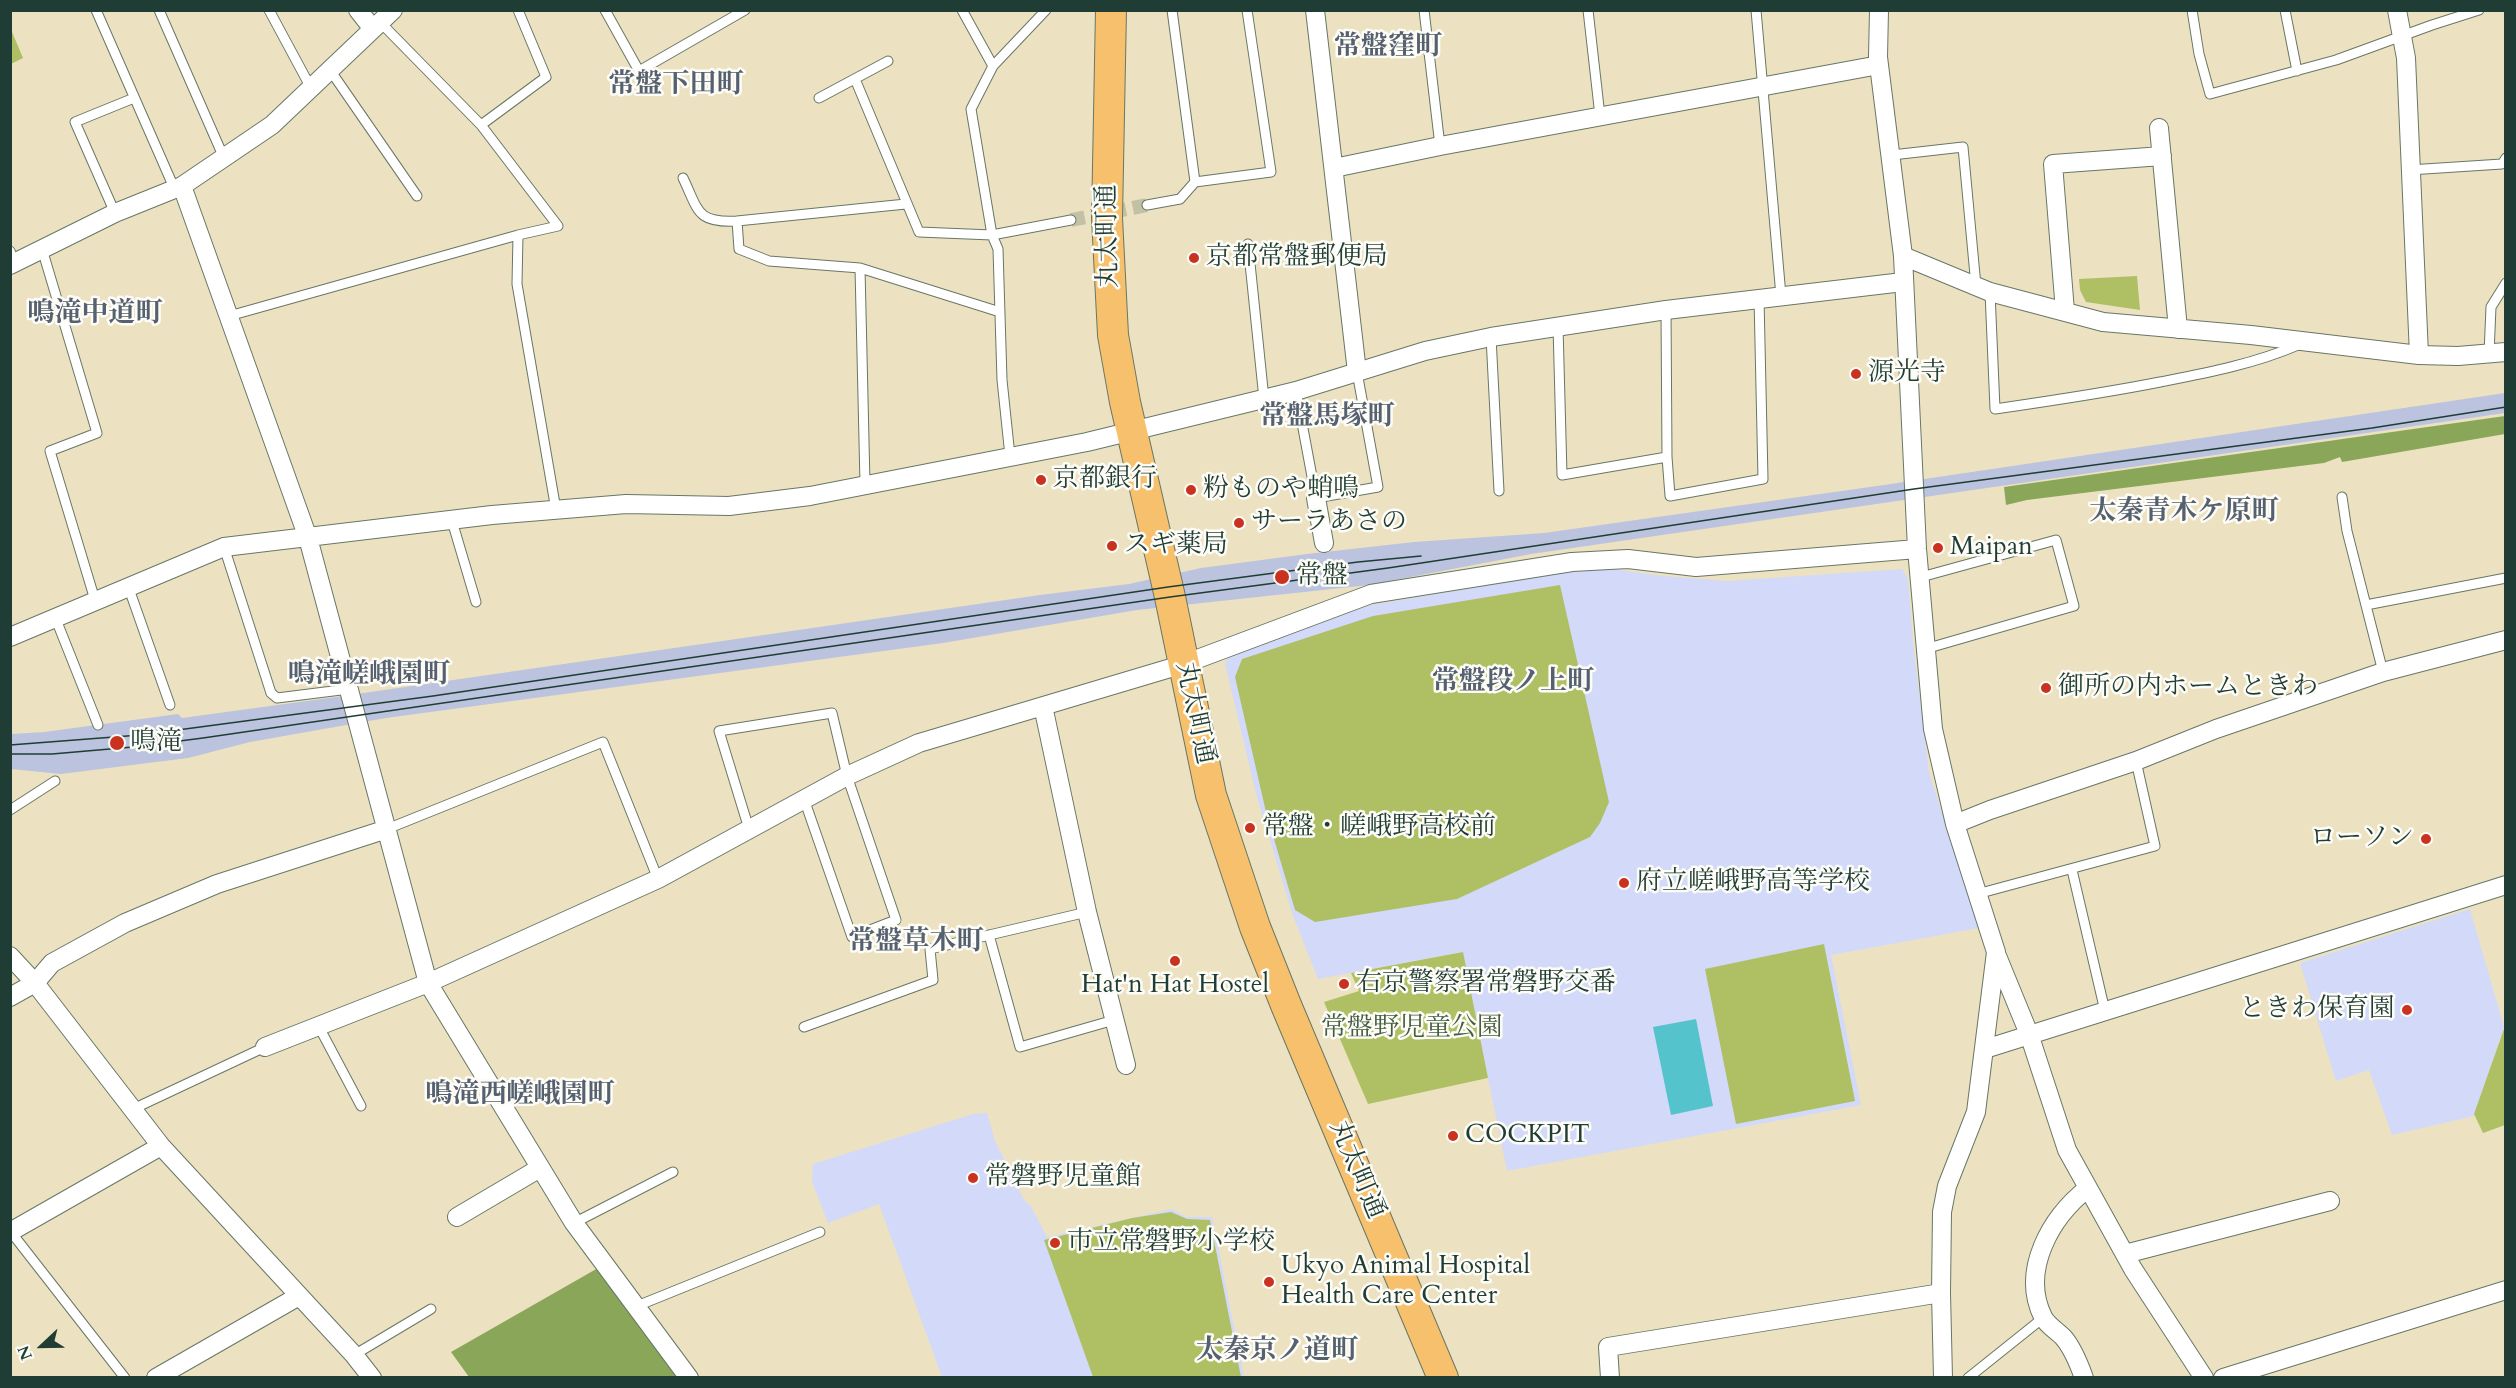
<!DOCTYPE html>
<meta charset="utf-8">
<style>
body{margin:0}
#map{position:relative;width:2516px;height:1388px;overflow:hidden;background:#ece2c1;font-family:Cardo,serif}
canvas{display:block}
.frame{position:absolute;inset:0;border:12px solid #1f3d34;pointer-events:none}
.north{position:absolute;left:12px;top:1316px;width:60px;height:60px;-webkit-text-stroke:4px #fdfcf7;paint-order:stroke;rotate:248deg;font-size:16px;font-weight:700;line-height:24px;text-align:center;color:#1f3d34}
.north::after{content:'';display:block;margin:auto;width:21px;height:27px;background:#1f3d34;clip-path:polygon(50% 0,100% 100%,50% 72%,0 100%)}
</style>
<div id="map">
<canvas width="2516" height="1388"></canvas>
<div class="frame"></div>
<div class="north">N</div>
</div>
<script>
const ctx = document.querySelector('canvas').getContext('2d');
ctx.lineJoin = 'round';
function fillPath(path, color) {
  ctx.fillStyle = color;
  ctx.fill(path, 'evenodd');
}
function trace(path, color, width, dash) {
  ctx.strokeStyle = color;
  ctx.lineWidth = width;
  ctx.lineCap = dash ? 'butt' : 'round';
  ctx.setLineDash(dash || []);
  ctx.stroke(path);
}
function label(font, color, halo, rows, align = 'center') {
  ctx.font = font + ' Cardo,"Noto Serif JP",serif';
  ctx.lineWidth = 5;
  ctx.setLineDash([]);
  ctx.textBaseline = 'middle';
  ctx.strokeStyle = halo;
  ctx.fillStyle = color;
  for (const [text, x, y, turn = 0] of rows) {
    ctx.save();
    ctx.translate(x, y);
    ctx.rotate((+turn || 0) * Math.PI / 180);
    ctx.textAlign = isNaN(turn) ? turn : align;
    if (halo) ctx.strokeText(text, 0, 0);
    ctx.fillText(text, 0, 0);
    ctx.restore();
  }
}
fillPath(new Path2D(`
 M1613,569L1663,576L1728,581L1902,569L1908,579L1914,651L1929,772L1979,928L1831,955L1861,1105L1507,1171L1462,952L1318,979L1293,916L1257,797L1225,664L1230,654L1371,605L1561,573Z
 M2470,909L2504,1027L2474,1116L2392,1135L2369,1070L2336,1081L2300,963Z
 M987,1113L995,1141L1024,1200L1030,1205L1047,1237L1172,1209L1186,1217H1212L1244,1377H942L879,1204L828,1223L812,1182L813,1164L973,1114Z`), '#d2d9f9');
fillPath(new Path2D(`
 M2505,393V413L1531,554L1369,585L1137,610L943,643L386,718L250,742L188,758L61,774L11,769V734L44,732L178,714L182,718L336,697L1040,595L1129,584L1201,568L1307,554L1414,542L1544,533L1884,485Z`), '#bcc3de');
fillPath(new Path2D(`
 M10,27L23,58L11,64H10Z
 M2137,276L2140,310L2086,302L2080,290L2079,279Z
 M1560,585L1609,802L1600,823L1590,837L1457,899L1315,922L1295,910L1266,812L1235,677L1242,659L1373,616Z
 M1824,944L1855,1101L1736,1124L1705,969Z
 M1463,952L1488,1078L1368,1104L1324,1002L1359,991L1351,973Z
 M2505,1026V1125L2483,1133L2474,1114Z
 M1171,1212L1187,1219L1210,1220L1241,1377H1093L1044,1240L1132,1218Z`), '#aec063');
fillPath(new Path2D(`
 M2505,416V434L2342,462L2340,457L2324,463L2027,500L2006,505L2004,487Z
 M598,1268L683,1377H469L451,1352Z`), '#8aa659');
fillPath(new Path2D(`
 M1696,1019L1713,1106L1671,1115L1653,1027Z`), '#55c3cb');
trace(new Path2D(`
 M1071,220L1147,205`), '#c3c1a5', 14, [14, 7]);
const service = new Path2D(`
 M96,10L175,190
 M159,10L224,158
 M269,10L311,88
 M605,10L639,71L745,10
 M962,10L993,66L971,109L992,235L998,249L1002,380L1010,456
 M1172,10L1195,182
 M1424,10L1440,146
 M1588,10L1600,116
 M1756,10L1781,296
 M2192,10L2199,54L2210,94L2336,60L2432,25L2479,10
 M2285,10L2297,71
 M993,66L1046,10
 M330,70L417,196
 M855,79L919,232L992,235L1071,220
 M819,98L888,61
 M481,125L546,77L518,10
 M1892,155L1963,147L1976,286
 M2409,170L2502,164L2506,158
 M683,178C699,211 696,223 737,221
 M906,204L737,221L739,249L769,261L860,268L1000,312
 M1147,205L1180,199L1195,182L1271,172L1247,10
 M115,213L75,122L134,98
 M518,235L517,284L556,510
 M1248,244L1264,399
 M42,249L97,433L50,451L95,600
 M10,251L15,263
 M860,268L865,484
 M1990,292L1995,409C2050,401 2105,393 2160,382C2206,373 2254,364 2298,345
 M229,316L518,235L558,226L481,125L380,22
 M1558,326L1562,475L1667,457L1666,310
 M1491,337L1499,491
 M2489,354L2491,307L2506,283
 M1296,391L1316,498L1378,487L1357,372
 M1667,457L1670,496L1763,479L1759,298
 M2342,497L2347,531L2383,672
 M452,521L476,602
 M224,547L271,693L277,698L349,689
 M1921,577L2056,540L2074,606L1925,649
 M128,586L170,705
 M2366,605L2506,578
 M55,617L98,725
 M10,810L55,781
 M387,829L603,742L658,879
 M749,829L719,731L832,713L847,776L896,920L852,937L804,799
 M2072,870L2105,1011
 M1977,894L2155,846L2136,761
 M989,935L1020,1047L1114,1020
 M319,1027L361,1106
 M804,1027L933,980L930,949L1087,912
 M133,1109L265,1047
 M574,1223L673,1172
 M11,1232L125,1378
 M637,1306L820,1232
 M354,1355L431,1309
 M1968,1378L2043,1318`);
const minor = new Path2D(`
 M358,10L373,29
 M393,10L272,125L182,186L308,538L428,983L574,1223L689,1378
 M1315,10L1357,372
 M1879,10L1878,57L1903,256L1917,549L1933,729L1955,824L1996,952L1976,1112L1947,1186L1942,1212L1941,1293L1943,1378
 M2397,10L2406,58L2419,355
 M2159,128L2178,329
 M1334,168L1440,146L1879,65
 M1903,256L1990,292L2103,322L2251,335L2419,355L2458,356L2506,352
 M10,265L115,213L182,186
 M2065,311L2053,164L2162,156
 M1316,498L1324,543
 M10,637L224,547L492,515L626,504L729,506L810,496L1087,442L1296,391L1425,351L1491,337L1666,310L1903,282
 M1043,706L1087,912L1126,1065
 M1955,824L1990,810L2136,761L2216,729L2383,672L2506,640
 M10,956L35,983L161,1146L354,1355L372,1378
 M1997,956L2029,1034L2067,1150L2133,1269L2204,1378
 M10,997L35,983L52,963L125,923L217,884L387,829
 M265,1047L428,983L658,879L847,776L919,743L1184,664L1371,594L1572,562L1628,559L1696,567L1917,549
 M1985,1049L2506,885
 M457,1217L540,1168
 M10,1232L161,1146
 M2125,1254L2330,1201
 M156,1378L299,1296
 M1610,1378L1608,1347L1941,1293
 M2084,1378C2079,1364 2072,1347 2063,1337C2057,1331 2047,1325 2043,1317C2020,1270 2051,1217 2088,1188
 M2223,1378L2506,1290`);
const primary = new Path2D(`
 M1111,10L1107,218L1113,335L1125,402L1170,597L1211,795L1255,927L1286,1005L1443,1378`);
trace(service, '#677765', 11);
trace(minor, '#677765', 20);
trace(primary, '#677765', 32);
trace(service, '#fff', 9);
trace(minor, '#fff', 18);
trace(primary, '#f7c06c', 30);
trace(new Path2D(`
 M10,745L140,735L433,696L1168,587L1358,562L1421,556
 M10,754H52L133,747L203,738L1170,597L1388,568L1914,489L2372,428L2506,407`), '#1f3d34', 1.5);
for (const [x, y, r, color] of [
 [1194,258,6,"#c8321e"],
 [1856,374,6,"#c8321e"],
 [1041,480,6,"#c8321e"],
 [1191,490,6,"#c8321e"],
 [1239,523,6,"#c8321e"],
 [1112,546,6,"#c8321e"],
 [1938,548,6,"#c8321e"],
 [1282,577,8,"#c8321e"],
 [2046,688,6,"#c8321e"],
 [117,743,8,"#c8321e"],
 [1250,828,6,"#c8321e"],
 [2426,839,6,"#c8321e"],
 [1624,883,6,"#c8321e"],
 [1175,961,6,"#c8321e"],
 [1344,984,6,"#c8321e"],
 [2407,1010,6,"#c8321e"],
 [1453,1136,6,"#c8321e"],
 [973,1178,6,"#c8321e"],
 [1055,1243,6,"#c8321e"],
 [1269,1282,6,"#c8321e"]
]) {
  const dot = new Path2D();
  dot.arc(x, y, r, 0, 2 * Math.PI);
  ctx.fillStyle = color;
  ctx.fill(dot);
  trace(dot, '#fdfcf7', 2);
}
label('26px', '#1f3d34', '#fdfcf7', [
 ["丸太町通",1109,236,-91],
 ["丸太町通",1194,713,78],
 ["丸太町通",1356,1170,67]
]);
label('26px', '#1f3d34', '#fdfcf7', [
 ["京都常盤郵便局",1206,258],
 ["源光寺",1868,374],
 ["京都銀行",1053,480],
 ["粉ものや蛸鳴",1203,490],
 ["サーラあさの",1251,523],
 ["スギ薬局",1124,546],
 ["Maipan",1950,548],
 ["常盤",1296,577],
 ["御所の内ホームときわ",2058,688],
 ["鳴滝",130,743],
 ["常盤・嵯峨野高校前",1262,828],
 ["ローソン",2414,839,"right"],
 ["府立嵯峨野高等学校",1636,883],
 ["右京警察署常磐野交番",1356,984],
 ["Hat'n Hat Hostel",1175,986,"center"],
 ["ときわ保育園",2395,1010,"right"],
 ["COCKPIT",1465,1136],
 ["常磐野児童館",985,1178],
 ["市立常磐野小学校",1067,1243],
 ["Ukyo Animal Hospital",1281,1267],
 ["Health Care Center",1281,1297]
], 'left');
label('26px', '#435e40', '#fdfcf7', [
 ["常盤野児童公園",1412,1029]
]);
label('bold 27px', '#566170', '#fdfcf7', [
 ["常盤窪町",1388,48],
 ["常盤下田町",676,86],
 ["鳴滝中道町",95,315],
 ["常盤馬塚町",1327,418],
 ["太秦青木ケ原町",2184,513],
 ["鳴滝嵯峨園町",369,676],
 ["常盤段ノ上町",1513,683],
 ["常盤草木町",916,943],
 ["鳴滝西嵯峨園町",520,1096],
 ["太秦京ノ道町",1277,1352]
]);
</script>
